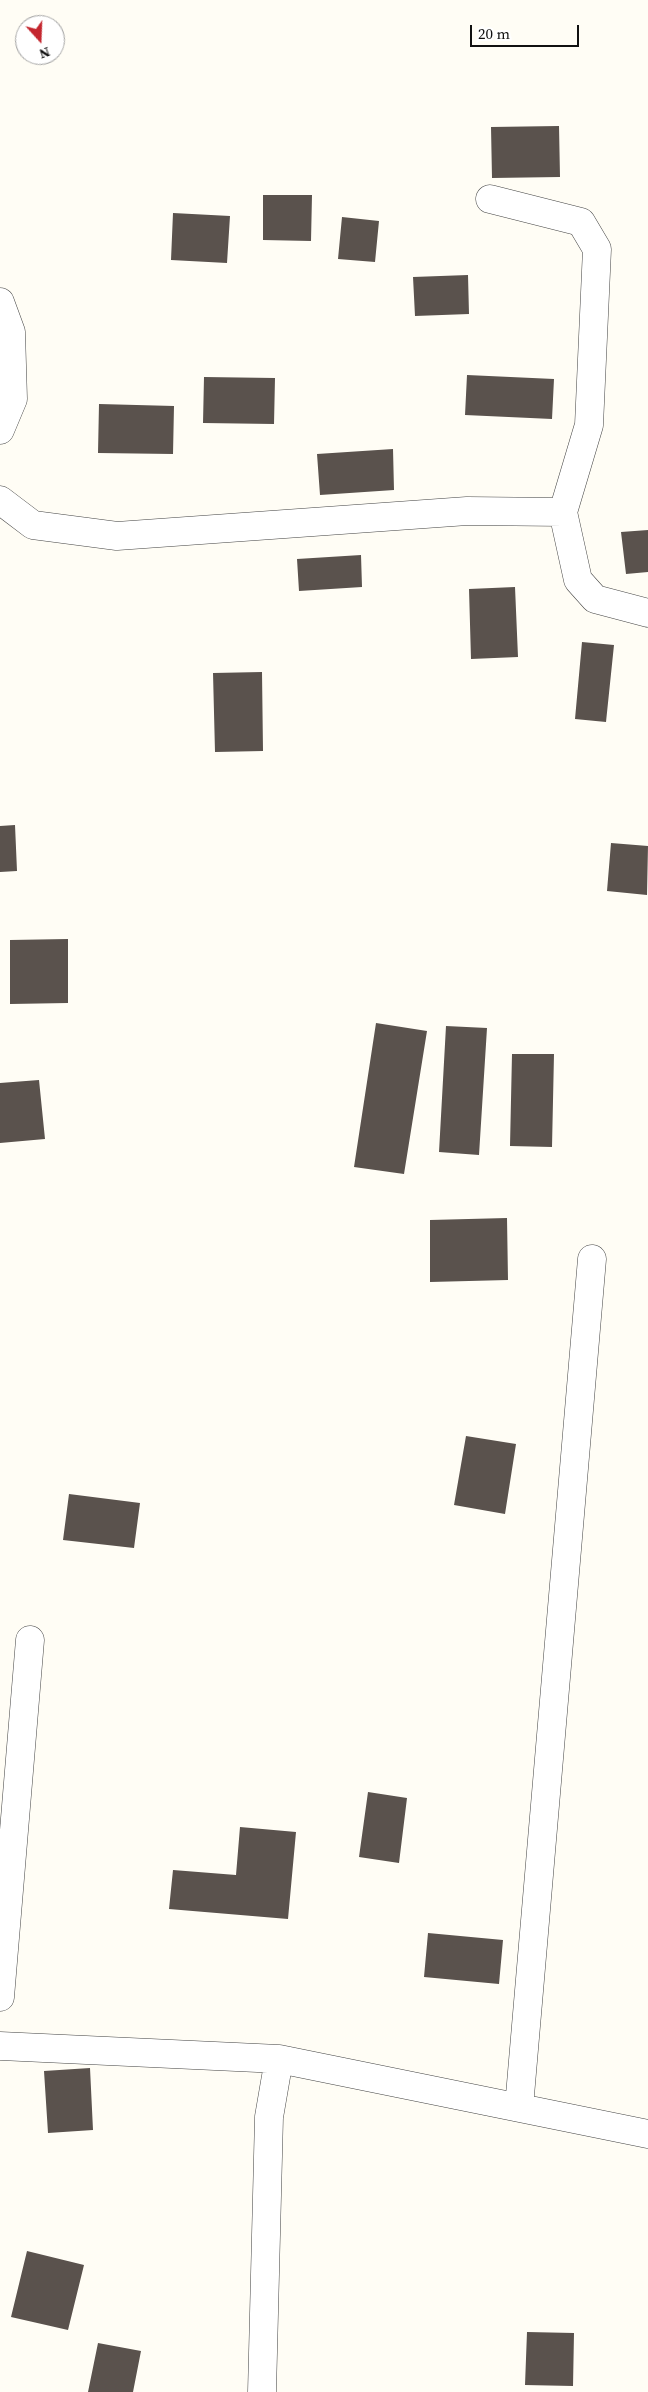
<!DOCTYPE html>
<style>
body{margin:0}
#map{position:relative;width:648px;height:2392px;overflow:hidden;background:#fffdf5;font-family:"Source Serif 4",serif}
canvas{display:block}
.north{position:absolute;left:15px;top:15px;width:50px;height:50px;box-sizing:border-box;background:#fff;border:1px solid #a0a0a0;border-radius:50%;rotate:160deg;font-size:14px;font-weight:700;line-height:20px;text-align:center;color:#111}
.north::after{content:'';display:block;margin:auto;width:18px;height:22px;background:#c4262e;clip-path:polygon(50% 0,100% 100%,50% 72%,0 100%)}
.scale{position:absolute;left:470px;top:25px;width:109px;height:22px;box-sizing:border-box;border:2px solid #111;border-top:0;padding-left:6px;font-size:15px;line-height:18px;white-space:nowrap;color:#111;-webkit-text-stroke:4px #fff;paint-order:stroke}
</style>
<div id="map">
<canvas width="648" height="2392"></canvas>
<div class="north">N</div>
<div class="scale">20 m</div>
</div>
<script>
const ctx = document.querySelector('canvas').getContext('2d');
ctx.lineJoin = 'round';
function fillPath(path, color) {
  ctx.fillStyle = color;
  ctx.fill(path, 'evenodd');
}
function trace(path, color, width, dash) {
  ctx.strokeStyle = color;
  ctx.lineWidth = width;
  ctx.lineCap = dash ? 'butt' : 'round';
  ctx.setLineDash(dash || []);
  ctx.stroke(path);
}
fillPath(new Path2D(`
 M559,126L560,177L492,178L491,127Z
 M263,195H312L311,241L263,240Z
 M173,213L230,216L227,263L171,260Z
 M342,217L379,221L375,262L338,259Z
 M468,275L469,314L415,316L413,277Z
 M467,375L554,379L552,419L465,415Z
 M204,377L275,378L274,424L203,423Z
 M99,404L174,406L173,454L98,453Z
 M393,449L394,490L320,495L317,454Z
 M648,530V572L626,574L621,532Z
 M361,555L362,587L299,591L297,559Z
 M515,587L518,657L471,659L469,589Z
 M582,642L614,645L606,722L575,719Z
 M262,672L263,751L215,752L213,673Z
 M15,825L17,871L0,872V826Z
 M611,843L648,846L647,895L607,891Z
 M68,939V1003L10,1004V940Z
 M376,1023L427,1031L404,1174L354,1167Z
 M446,1026L487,1028L479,1155L439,1152Z
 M512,1054H554L552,1147L510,1146Z
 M39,1080L45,1139L0,1143V1083Z
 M507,1218L508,1280L430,1282V1220Z
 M466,1436L516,1444L505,1514L454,1505Z
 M69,1494L140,1503L134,1548L63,1540Z
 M368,1792L407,1798L399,1863L359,1857Z
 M240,1827L296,1832L288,1919L169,1909L173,1870L236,1875Z
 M428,1933L503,1940L499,1984L424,1977Z
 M90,2068L93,2130L48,2133L44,2071Z
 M27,2251L84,2265L68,2330L11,2317Z
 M527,2332L574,2333L573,2386L525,2385Z
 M98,2343L141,2351L133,2392H88Z`), '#5a524d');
const minor = new Path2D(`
 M490,199L581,222L597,249L589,425L563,512
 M0,302L11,332L13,399L0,430
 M0,500L33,525L117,536L467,511L563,512L578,580L595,599L648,613
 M0,1997L30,1640
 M0,2046L279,2059L648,2134
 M519,2107L592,1259
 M262,2392L269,2117L279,2059`);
trace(minor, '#444', 29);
trace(minor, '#fff', 28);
</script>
